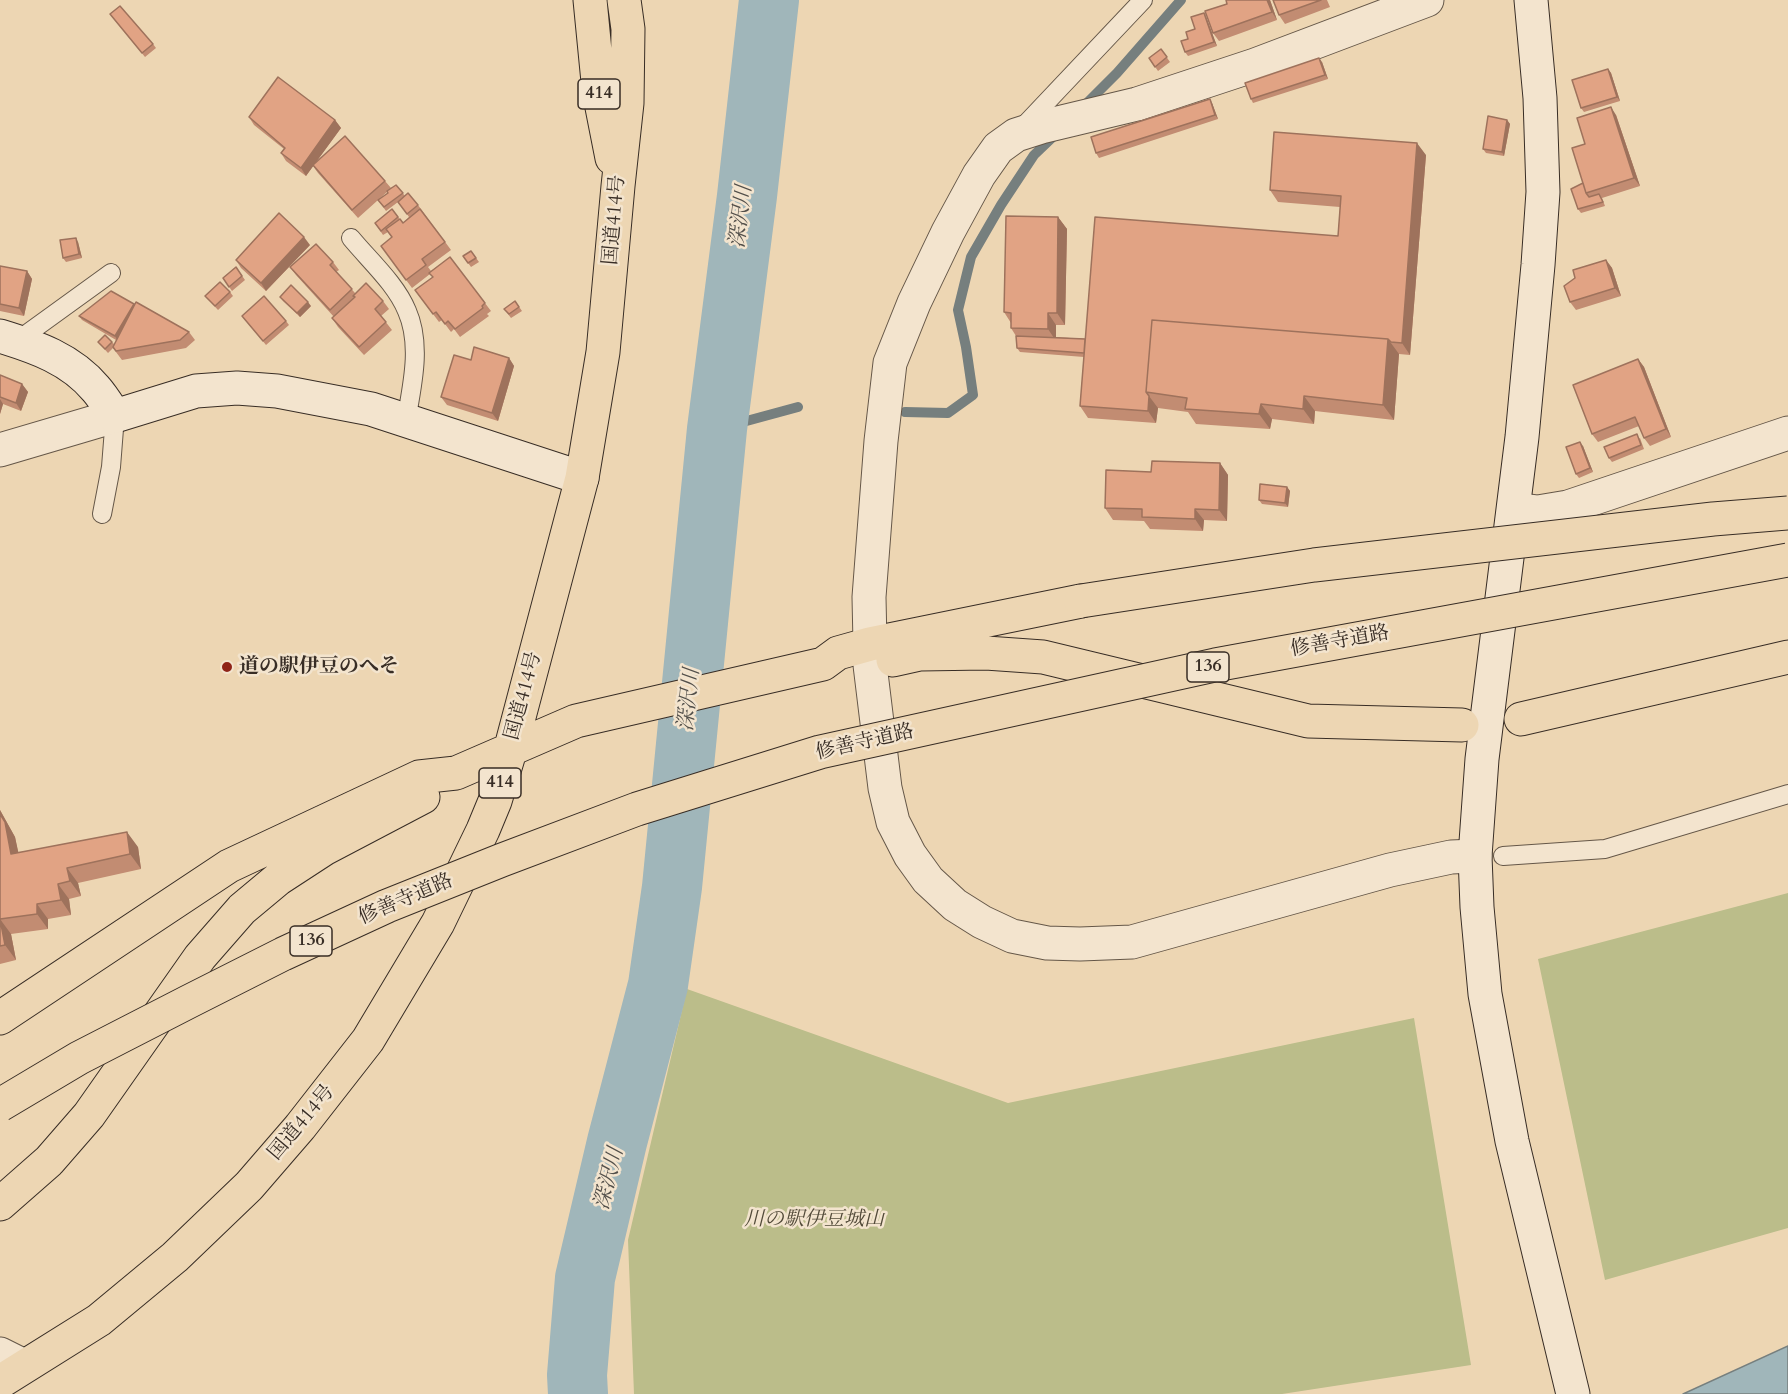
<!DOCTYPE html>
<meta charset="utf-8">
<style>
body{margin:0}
canvas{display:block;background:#edd6b3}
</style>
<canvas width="1788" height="1394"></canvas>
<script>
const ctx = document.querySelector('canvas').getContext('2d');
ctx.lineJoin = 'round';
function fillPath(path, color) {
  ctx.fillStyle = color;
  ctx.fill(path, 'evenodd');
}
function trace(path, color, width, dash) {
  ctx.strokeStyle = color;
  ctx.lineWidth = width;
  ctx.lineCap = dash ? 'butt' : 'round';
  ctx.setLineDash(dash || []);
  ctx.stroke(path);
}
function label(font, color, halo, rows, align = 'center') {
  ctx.font = font + ' Cardo,"Noto Serif JP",serif';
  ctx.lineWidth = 5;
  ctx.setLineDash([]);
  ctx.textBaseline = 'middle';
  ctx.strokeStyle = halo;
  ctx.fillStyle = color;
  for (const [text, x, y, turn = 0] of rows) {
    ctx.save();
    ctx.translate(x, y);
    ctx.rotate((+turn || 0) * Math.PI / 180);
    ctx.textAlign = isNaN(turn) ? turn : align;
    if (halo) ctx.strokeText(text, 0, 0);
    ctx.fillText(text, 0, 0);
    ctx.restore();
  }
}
fillPath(new Path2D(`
 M1788,893V1228L1605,1280L1538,959Z
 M687,989L1008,1103L1414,1018L1471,1365L1282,1394H634L628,1240Z`), '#bbbd8a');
const water = new Path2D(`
 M1788,1346V1394H1683Z`);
fillPath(water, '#a0b6ba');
trace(water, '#767f7e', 1.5);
trace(new Path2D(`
 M1082,108L1117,73L1181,0
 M905,412L948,413L973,395L966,347L958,310L971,257L1001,205L1034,155L1056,134
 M717,429L798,407`), '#767f7e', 10);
trace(new Path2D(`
 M578,1394L577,1375L585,1278L617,1142L658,985L672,887L717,429L747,196L769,0`), '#a0b6ba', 60);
const lane = new Path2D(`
 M1021,129L1143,0
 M351,238C370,261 396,284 407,311C422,345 412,386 406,421
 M17,341L111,273
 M102,514L111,467L115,416
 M1503,856L1605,849L1788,794`);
const street = new Path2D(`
 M0,450L115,416
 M1514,509L1538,512L1568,507L1788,433
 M870,644L869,597L881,441L890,363L914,303L948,232L979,175L998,148L1016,135L1041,127L1137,104L1255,65L1427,0
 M870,665L885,788L893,822L910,855L928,880L955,905L982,922L1012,936L1047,943L1080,944L1132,942L1390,870L1451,857L1475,856
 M0,1354L24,1366`);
const secondary = new Path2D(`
 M1531,0L1540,98L1543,192L1538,265L1522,437L1482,759L1475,856L1477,907L1485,994L1512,1141L1573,1394
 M0,336C36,347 71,359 96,389C103,397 109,407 115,416L196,391L237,388L277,391L371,409L582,478`);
const highway = new Path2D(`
 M590,0L599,92L612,158
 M893,660L920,654L986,653L1043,657L1308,721L1462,725
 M1521,719L1788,657
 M0,1018L229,866L419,777L456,773L576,721L823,664L838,653L870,644L1081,601
 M0,1204L49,1161L89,1115L200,957L242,909L278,879L324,849L423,797
 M0,1382L99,1320L175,1257L249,1186L300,1127L368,1040L438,923L483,830L495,801L510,751L582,478L603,352L618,186L627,103L628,29L624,0`);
trace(lane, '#655748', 20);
trace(street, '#655748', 35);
trace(secondary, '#382d25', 35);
trace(highway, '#382d25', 35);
trace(lane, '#f3e4ce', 18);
trace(street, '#f3e4ce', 33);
trace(secondary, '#f3e4ce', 33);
trace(highway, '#edd6b3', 33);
const highwayBridge = new Path2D(`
 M1081,601L1314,565L1713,519L1788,513
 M0,1105L79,1058L188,1002L283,954L387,906L502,860L637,809L820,752L1215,665L1788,560`);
trace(highwayBridge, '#382d25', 35, []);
trace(highwayBridge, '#edd6b3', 33);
fillPath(new Path2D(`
 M1226,0H1270L1277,20L1219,41L1213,33L1227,4Z
 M1273,0H1327L1330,7L1285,24L1279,15Z
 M1204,13L1206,17L1217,46L1188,56L1185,52L1195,29Z
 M113,18L153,44L156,48L145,57Z
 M1161,49L1170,62L1158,71L1149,58Z
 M1322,62L1328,79L1253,103L1251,99Z
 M1608,69L1611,73L1620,101L1584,112L1581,108Z
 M1212,103L1218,119L1099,158L1096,153Z
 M1616,115L1640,186L1602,198L1605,206L1581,213L1578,209L1583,183L1585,144Z
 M249,117L335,120L341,128L316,162L385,181L391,188L396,185L405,196L418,205L451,250L428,267L431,271L450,257L491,311L487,314L489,316L460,337L454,329L451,332L442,320L439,322L415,290L433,277L430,274L412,288L381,246L392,238L388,232L383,235L375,223L392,209L403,223L409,217L398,202L386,211L378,200L388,193L387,192L358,218L318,173L313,166L306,176L286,161L281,153L284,149L254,125Z
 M1507,120L1510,124L1504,156L1486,153L1483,149Z
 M1426,155L1410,355L1399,354L1394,420L1315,411L1314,424L1272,419L1270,429L1196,424L1188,412L1158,408L1156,423L1088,418L1080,406L1084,357L1020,352L1017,348L1016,336L1011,328V323L1004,312L1058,217L1067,229L1065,325H1056V337L1085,339L1338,236L1340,207L1278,202L1270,190Z
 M78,242L82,258L66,262L63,258Z
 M310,245L266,291L241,268L236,260Z
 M471,251L479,262L471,267L463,256Z
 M1606,260L1612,268L1621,296L1576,310L1570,302L1575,278Z
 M333,262L339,270L336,272L355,293L383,301L389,309L381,316L392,330L364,355L338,327L332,318L334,317L296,275L290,267Z
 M0,266L27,271L32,279L24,316L0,311Z
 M236,267L245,280L232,291L223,278Z
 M230,292L233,296L218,310L205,296Z
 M280,297L311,306L300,317L283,301Z
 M515,301L522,311L511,318L504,309Z
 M134,305L189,332L195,340L186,348L122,360L113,348L108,353L98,342H112L114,344L116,340L82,320L79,316Z
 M242,316L286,321L289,325L266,345Z
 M509,358L514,366L498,421L447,405L441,397Z
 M1638,359L1644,367L1671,437L1650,446L1644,438L1639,426L1598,442L1592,434Z
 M0,375L22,384L28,392L21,411L3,404L0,414Z
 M1640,438L1644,449L1612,462L1609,458Z
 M1583,446L1593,472L1579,478L1576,474Z
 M1220,463L1228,475L1227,521L1204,520L1203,531L1150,529L1144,521L1113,520L1105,508L1151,472Z
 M1287,487L1290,491L1288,507L1262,504L1259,500Z
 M0,810L15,837L18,852L138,847L141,869L78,883L81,896L69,899L71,915L48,919V929L11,934L16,960L0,964Z`), '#c28c72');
fillPath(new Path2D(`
 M1267,0H1270L1277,20L1272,12Z
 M1204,13L1206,17L1217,46L1214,42Z
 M1319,58L1322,62L1328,79L1325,75Z
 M1608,69L1611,73L1620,101L1617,97Z
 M1210,99L1212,103L1218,119L1215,115Z
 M1611,107L1616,115L1640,186L1634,178Z
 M335,120L341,128L306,176L301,168Z
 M1507,120L1510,124L1504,156L1502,152Z
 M1417,143L1426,155L1410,355L1402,343Z
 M1058,217L1067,229L1065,325L1057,313Z
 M304,237L310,245L266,291L261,283Z
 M76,238L78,242L82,258L79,254Z
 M1606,260L1612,268L1621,296L1615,288Z
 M27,271L32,279L24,316L19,308Z
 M308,302L311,306L300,317L297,313Z
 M134,304L136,308L117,340L115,336Z
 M1048,313L1056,325V341L1048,329Z
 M1388,339L1399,354L1394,420L1383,405Z
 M509,358L514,366L498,421L492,413Z
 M1638,359L1644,367L1671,437L1666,429Z
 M22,384L28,392L21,411L16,403Z
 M1149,396L1158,408L1156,423L1148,411Z
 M1304,396L1315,411L1314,424L1303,409Z
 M0,399L3,404L0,414Z
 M1261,404L1272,419L1270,429L1259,414Z
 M1580,442L1583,446L1593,472L1590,468Z
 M1220,463L1228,475L1227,521L1219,510Z
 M1287,487L1290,491L1288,507L1285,503Z
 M1195,509L1204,520L1203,531L1195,519Z
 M0,810L15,837L22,869L11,854L0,814Z
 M127,832L138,847L141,869L130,854Z
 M67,868L78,883L81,896L70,881Z
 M58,884L69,899L71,915L61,900Z
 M37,904L48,919V929L37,914Z
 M0,919L11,934L16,960L5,945Z`), '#9e725c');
const building = new Path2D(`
 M1226,0H1267L1272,12L1213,33L1205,11L1227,4Z
 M1273,0H1321L1279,15Z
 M120,6L153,44L142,53L110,14Z
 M1204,13L1214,42L1185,52L1181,41L1188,39L1186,32L1195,29L1191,17Z
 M1161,49L1167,57L1155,67L1149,58Z
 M1319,58L1325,75L1251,99L1245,83Z
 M1608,69L1617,97L1581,108L1572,80Z
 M278,77L335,120L301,168L281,153L285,148L249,117Z
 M1210,99L1215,115L1096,153L1091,137Z
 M1611,107L1634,178L1586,193L1572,148L1585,144L1577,118Z
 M1488,116L1507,120L1502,152L1483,149Z
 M1274,132L1417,143L1402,343L1391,342L1388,339L1152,320L1146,392L1149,396L1148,411L1080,406L1095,217L1338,236L1341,196L1270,190Z
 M345,136L385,181L352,210L313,165Z
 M1583,183L1586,193L1589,197L1599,194L1603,202L1578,209L1571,189Z
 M396,185L403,193L384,207L378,200L388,193L387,191Z
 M408,193L418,205L407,214L398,202Z
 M392,209L398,217L381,231L375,223Z
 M420,209L445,242L422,259L426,265L406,280L381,246L392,237L386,229L400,219L403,223Z
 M279,213L304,237L261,283L236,260Z
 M1006,216L1058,217L1057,313H1048V329L1011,328V313L1004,312Z
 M76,238L79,254L63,258L60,240Z
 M316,244L333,262L330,265L352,289L330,310L290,267Z
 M471,251L476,258L468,263L463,256Z
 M450,257L485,303L482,306L483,308L455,329L448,321L445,324L436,312L433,314L415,290L433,277L429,273Z
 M1606,260L1615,288L1570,302L1564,286L1575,278L1573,270Z
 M0,266L27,271L19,308L0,304Z
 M236,267L242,276L229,287L223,278Z
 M220,282L230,292L215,306L205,296Z
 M366,283L383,301L375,309L386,322L359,347L332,318L355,297L353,296Z
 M291,285L308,302L297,313L280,297Z
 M111,291L134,304L115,336L79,316Z
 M264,296L286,321L263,341L242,316Z
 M515,301L519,307L509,314L504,309Z
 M136,302L189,332L180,340L116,351L113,347Z
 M1152,320L1388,339L1383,405L1304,396L1303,409L1261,404L1259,414L1185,409L1187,398L1146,392Z
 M105,335L112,342L105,349L98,342Z
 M1016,336L1085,339L1084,353L1017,348Z
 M474,347L509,358L492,413L441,397L454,355L471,360Z
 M1638,359L1666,429L1644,438L1635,417L1592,434L1573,385Z
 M0,375L22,384L16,403L0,397Z
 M1637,434L1641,445L1609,458L1604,447Z
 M1580,442L1590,468L1576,474L1566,447Z
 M1152,461L1220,463L1219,510L1195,509V519L1142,517V509L1105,508L1106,470L1151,472Z
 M1260,484L1287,487L1285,503L1259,500Z
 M0,814L5,822L11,854L127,832L130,854L67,868L70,881L58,884L61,900L37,904V914L0,919L5,945L0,946Z`);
fillPath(building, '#e1a384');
trace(building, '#9e725c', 1.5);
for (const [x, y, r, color] of [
 [227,667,6,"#8f2418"]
]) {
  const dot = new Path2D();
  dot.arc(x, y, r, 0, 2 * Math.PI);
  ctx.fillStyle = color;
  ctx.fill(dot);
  trace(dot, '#f3e4ce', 2);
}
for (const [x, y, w] of [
 [599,94,42],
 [1208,667,42],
 [500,783,42],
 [311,941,42]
]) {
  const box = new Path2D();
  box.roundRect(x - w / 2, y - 15, w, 30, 4.5);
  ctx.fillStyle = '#f3e4ce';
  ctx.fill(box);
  trace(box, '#382d25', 1.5);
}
label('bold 18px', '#382d25', null, [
 ["414",599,94],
 ["136",1208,667],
 ["414",500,783],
 ["136",311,941]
]);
label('20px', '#382d25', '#f3e4ce', [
 ["国道414号",615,220,-85],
 ["修善寺道路",1340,642,-10],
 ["国道414号",524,696,-75],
 ["修善寺道路",865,743,-13],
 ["修善寺道路",406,900,-23],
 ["国道414号",302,1123,-50]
]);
label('bold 20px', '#382d25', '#f3e4ce', [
 ["道の駅伊豆のへそ",239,667]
], 'left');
label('italic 20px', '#524a39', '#f3e4ce', [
 ["川の駅伊豆城山",814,1220]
]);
label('italic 21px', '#524f4a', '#f3e4ce', [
 ["深沢川",742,217,-83],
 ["深沢川",690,700,-84],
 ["深沢川",610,1179,-76]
]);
</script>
